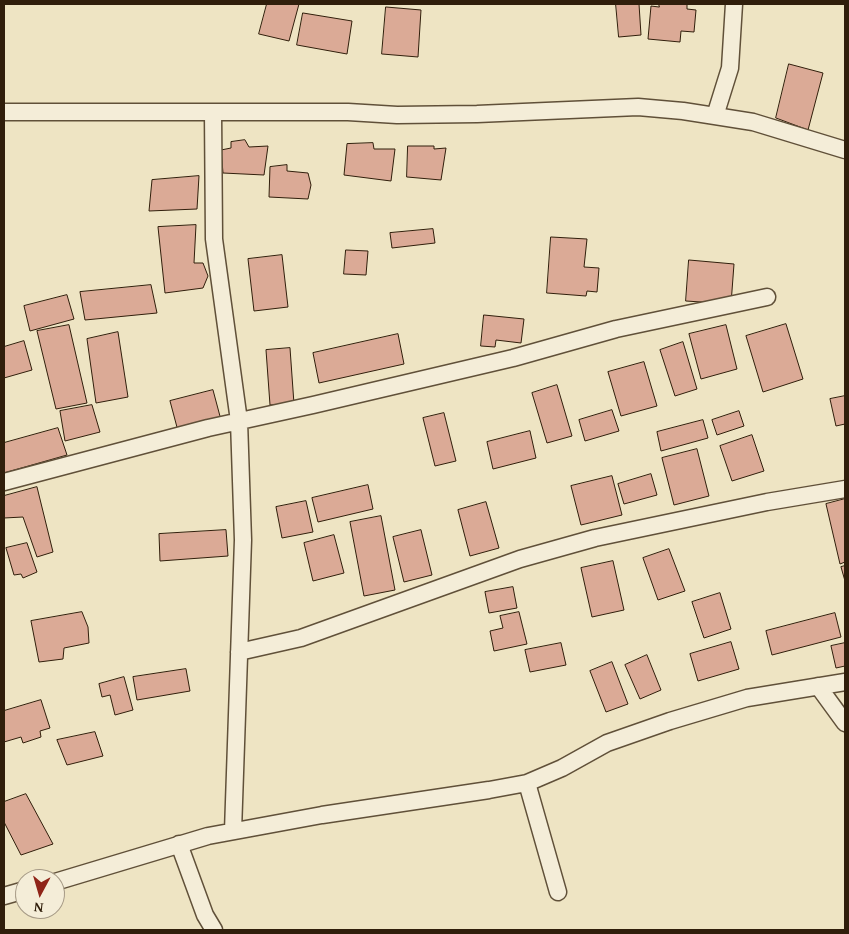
<!DOCTYPE html>
<style>
body{margin:0}
#map{position:relative;width:849px;height:934px;overflow:hidden;background:#eee4c3;font-family:"Gentium Book Plus",serif}
canvas{display:block}
.frame{position:absolute;inset:0;border:5px solid #301e0b;pointer-events:none}
.north{position:absolute;left:15px;top:869px;width:50px;height:50px;box-sizing:border-box;background:#f4edd8;border:1px solid #a69a86;border-radius:50%;rotate:186deg;font-size:14px;font-weight:700;line-height:20px;text-align:center;color:#301e0b}
.north::after{content:'';display:block;margin:auto;width:18px;height:22px;background:#8f2418;clip-path:polygon(50% 0,100% 100%,50% 72%,0 100%)}
</style>
<div id="map">
<canvas width="849" height="934"></canvas>
<div class="frame"></div>
<div class="north">N</div>
</div>
<script>
const ctx = document.querySelector('canvas').getContext('2d');
ctx.lineJoin = 'round';
function fillPath(path, color) {
  ctx.fillStyle = color;
  ctx.fill(path, 'evenodd');
}
function trace(path, color, width, dash) {
  ctx.strokeStyle = color;
  ctx.lineWidth = width;
  ctx.lineCap = dash ? 'butt' : 'round';
  ctx.setLineDash(dash || []);
  ctx.stroke(path);
}
const building = new Path2D(`
 M267,4H299L289,41L259,34Z
 M616,4H639L641,35L619,37Z
 M659,4H687V9L696,10L694,32L681,31L680,42L648,39L651,6L659,7Z
 M386,7L421,10L418,57L382,54Z
 M303,13L352,21L347,54L297,45Z
 M789,64L823,73L808,130L776,118Z
 M245,140L249,147L268,146L264,175L223,173L221,150L231,148V142Z
 M373,143L374,149H395L391,181L344,175L347,144Z
 M408,146H434V149L446,148L441,180L407,177Z
 M287,165V171L308,173L311,185L308,199L269,197L270,167Z
 M199,176L197,209L149,211L152,180Z
 M196,225L194,263H203L208,276L203,288L165,293L158,227Z
 M433,229L435,243L392,248L390,233Z
 M551,237L587,239L584,267L599,268L597,292L587,291L586,296L547,293Z
 M346,250L368,251L366,275L344,274Z
 M282,255L288,307L254,311L248,259Z
 M689,260L734,264L731,304L686,301Z
 M151,285L157,313L85,320L80,292Z
 M67,295L74,319L30,331L24,306Z
 M484,315L524,319L521,343L496,340L495,347L481,346Z
 M786,324L803,379L763,392L746,336Z
 M69,325L87,403L56,409L37,331Z
 M726,325L737,369L701,379L689,334Z
 M118,332L128,397L96,403L87,339Z
 M398,334L404,364L319,383L313,353Z
 M24,341L32,370L4,378V347Z
 M683,342L697,389L675,396L660,350Z
 M290,348L294,404L270,405L266,350Z
 M644,362L657,406L621,416L608,372Z
 M557,385L572,436L547,443L532,393Z
 M213,390L221,420L178,431L170,401Z
 M845,396V424L836,426L830,399Z
 M92,405L100,432L65,441L60,411Z
 M612,410L619,431L585,441L579,420Z
 M739,411L744,426L717,435L712,420Z
 M444,413L456,461L435,466L423,418Z
 M703,420L708,438L661,451L657,432Z
 M58,428L67,455L4,473V443Z
 M530,431L536,458L493,469L487,442Z
 M752,435L764,471L732,481L720,446Z
 M697,449L709,496L674,505L662,458Z
 M651,474L657,495L624,504L618,484Z
 M612,476L622,515L581,525L571,486Z
 M368,485L373,509L318,522L312,498Z
 M37,487L53,552L37,557L23,517L4,518V496Z
 M845,499V562L840,564L826,504Z
 M306,501L313,532L282,538L276,507Z
 M486,502L499,548L470,556L458,510Z
 M381,516L395,590L364,596L350,522Z
 M226,530L228,556L160,561L159,534Z
 M421,530L432,575L404,582L393,537Z
 M334,535L344,573L313,581L304,543Z
 M27,543L37,572L23,578L21,574L14,575L6,548Z
 M669,549L685,591L658,600L643,558Z
 M613,561L624,610L592,617L581,568Z
 M845,566V581L841,567Z
 M513,587L517,608L489,613L485,592Z
 M720,593L731,629L704,638L692,602Z
 M82,612L88,627L89,643L64,648L63,659L39,662L31,621Z
 M519,612L527,644L494,651L490,631L503,628L500,616Z
 M835,613L841,637L772,655L766,631Z
 M731,642L739,669L698,681L690,654Z
 M561,643L566,665L530,672L525,650Z
 M845,643V666L836,668L831,646Z
 M647,655L661,690L640,699L625,665Z
 M612,662L628,704L606,712L590,671Z
 M186,669L190,691L137,700L133,677Z
 M124,677L133,710L115,715L110,695L102,697L99,684Z
 M41,700L50,728L40,731L41,737L23,743L21,737L4,742V711Z
 M95,732L103,756L67,765L57,740Z
 M26,794L53,844L21,855L4,822V802Z`);
fillPath(building, '#dbaa96');
trace(building, '#301e0b', 1);
const street = new Path2D(`
 M4,112H348L397,115L477,114L638,107L683,111L715,116L730,68L734,4
 M213,112L214,239L239,421L243,540L233,831
 M715,116L753,122L845,150
 M4,482L208,428L313,405L513,358L616,329L767,297
 M239,652L301,638L520,559L595,538L767,502L845,489
 M818,686L845,723
 M527,783L558,892
 M179,844L205,915L214,930
 M55,882L208,836L322,815L489,790L527,783L562,768L607,743L670,721L747,698L845,682
 M4,896L25,890`);
trace(street, '#605039', 19);
trace(street, '#f4edd8', 16);
</script>
